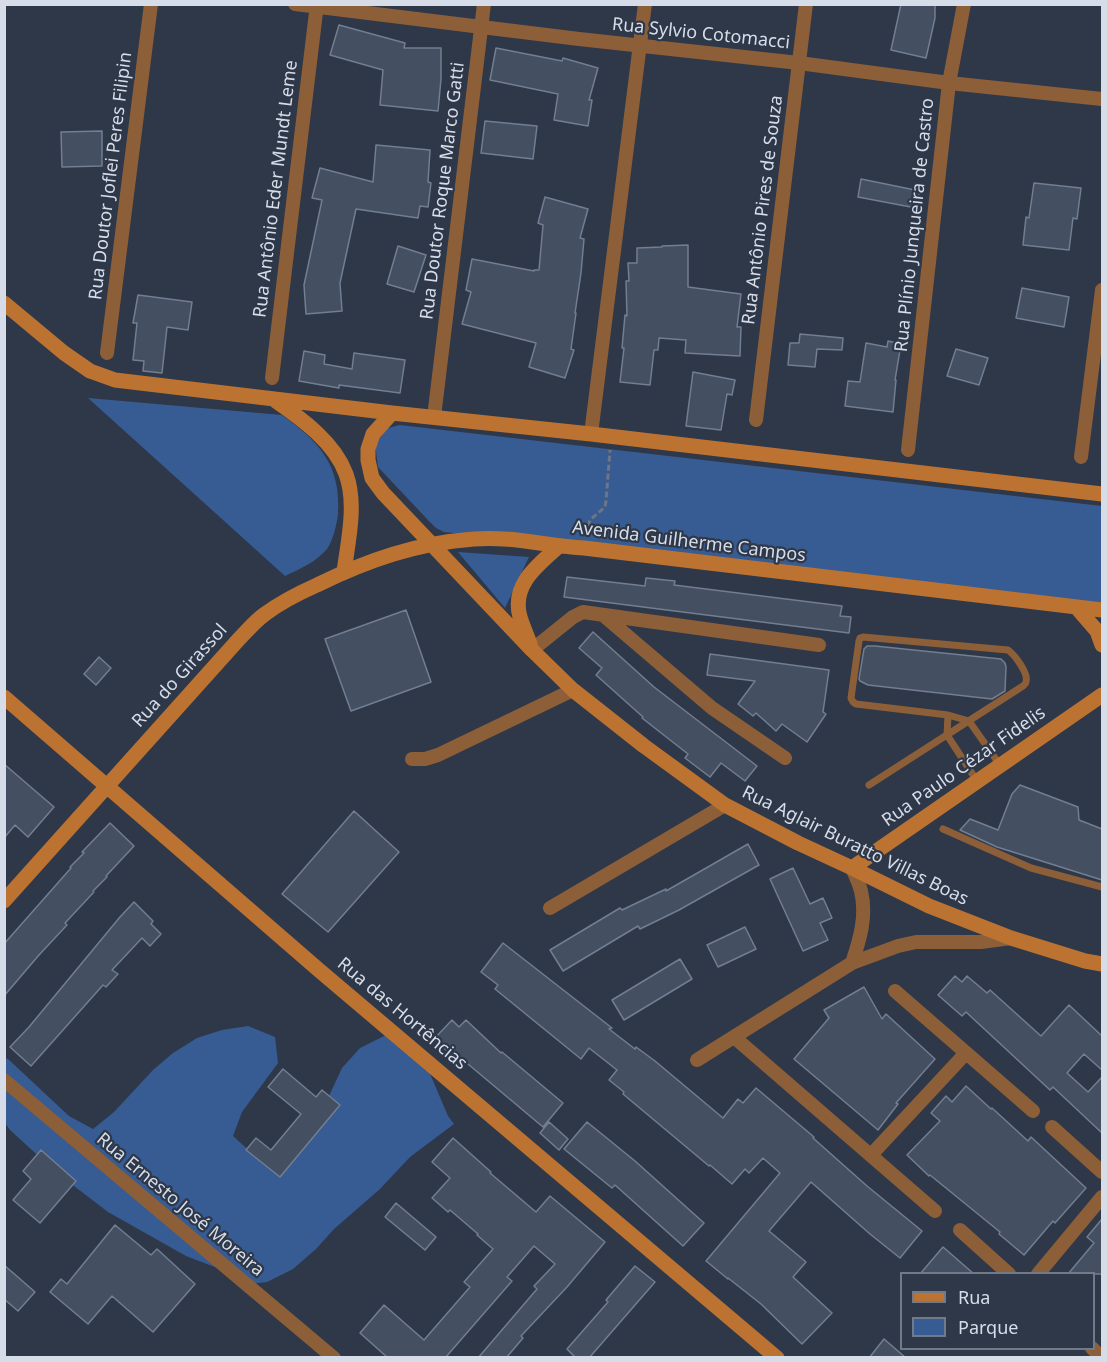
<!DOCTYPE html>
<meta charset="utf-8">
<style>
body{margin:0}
#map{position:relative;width:1107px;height:1362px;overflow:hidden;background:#2e3849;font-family:"Noto Sans",sans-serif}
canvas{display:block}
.frame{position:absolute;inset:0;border:6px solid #d6dde8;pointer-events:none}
.legend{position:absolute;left:900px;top:1272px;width:195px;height:78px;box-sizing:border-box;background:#2e3849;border:2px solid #717a89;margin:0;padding:8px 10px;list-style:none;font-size:18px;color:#d6dde8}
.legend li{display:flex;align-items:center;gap:12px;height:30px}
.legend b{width:30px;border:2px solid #717a89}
</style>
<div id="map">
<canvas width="1107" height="1362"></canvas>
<div class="frame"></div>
<ul class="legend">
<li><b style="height:8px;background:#bc7331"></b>Rua</li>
<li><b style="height:16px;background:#375b93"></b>Parque</li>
</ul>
</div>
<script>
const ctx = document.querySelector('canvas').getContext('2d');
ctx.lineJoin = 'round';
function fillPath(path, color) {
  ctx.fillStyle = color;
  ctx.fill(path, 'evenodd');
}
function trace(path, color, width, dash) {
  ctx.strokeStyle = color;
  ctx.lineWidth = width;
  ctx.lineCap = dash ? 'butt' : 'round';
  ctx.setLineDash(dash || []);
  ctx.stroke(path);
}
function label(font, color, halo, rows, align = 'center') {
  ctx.font = font + ' "Noto Sans",sans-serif';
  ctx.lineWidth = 4.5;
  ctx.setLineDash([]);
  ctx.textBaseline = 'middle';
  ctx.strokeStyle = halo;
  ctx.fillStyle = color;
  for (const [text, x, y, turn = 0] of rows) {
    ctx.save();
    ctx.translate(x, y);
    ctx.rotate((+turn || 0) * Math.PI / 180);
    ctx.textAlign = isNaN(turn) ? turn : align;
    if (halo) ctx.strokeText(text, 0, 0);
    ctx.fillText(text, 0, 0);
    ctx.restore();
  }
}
fillPath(new Path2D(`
 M88,398L282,415C319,442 341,464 338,514C337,523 333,541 327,549C316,562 300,569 285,576Z
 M400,425L1102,506V603L444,532L436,528L427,519L378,467L375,443L384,429Z
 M458,552L529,557L505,608Z
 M248,1026L275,1037L278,1063L242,1112L233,1136L253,1154L282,1158L329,1096L342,1068L360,1048L386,1035L428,1069L448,1116L454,1124L410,1157L380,1189L334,1229L316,1249L293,1269L267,1282L242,1285L220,1269L186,1256L108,1212L57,1173L10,1130L5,1123L4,1058L8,1059L69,1116L93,1129L114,1112L153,1070L173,1053L197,1038L222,1030Z`), '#375b93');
const building = new Path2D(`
 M901,4H935V18L926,58L891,50Z
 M339,25L405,43L404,48H441V79L438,111L380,105L383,70L330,55Z
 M496,48L562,61L563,58L598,68L589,100H592L588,126L554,120L558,94L490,80Z
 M485,121L537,126L533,159L481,153Z
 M102,131V166L62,167L61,132Z
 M376,145L430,150L428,182L431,183L428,207L420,206L418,218L356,209L340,283L342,311L306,314L304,285L322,200L312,198L320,168L373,182Z
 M861,179L920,191L916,208L858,197Z
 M1034,183L1081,188L1077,219L1073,218L1069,250L1023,245L1026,217L1029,218Z
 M545,197L588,209L580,238L584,239L581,273L575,313H576L571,349L574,350L565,378L529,367L536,343L462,324L471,292L466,290L472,259L534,271V270H539L543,225L538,223Z
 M688,245V287L741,294L737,327H741L740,356L685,353L686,340L659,338L658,350H654L650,385L620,382L624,348H622L625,315L627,316L626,281H629L628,263H637V248L662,247V246Z
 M398,246L426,255L414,292L387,284Z
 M1022,288L1069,297L1064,327L1016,318Z
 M138,295L192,302L188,330L167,327L162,373L143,371L144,361L133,360L137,323H133Z
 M800,334L843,338L842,350L817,349L815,367L788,365L790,343H799Z
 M888,341L901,344L895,380H896L893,412L845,406L848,381L860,382L866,343L887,347Z
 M956,349L988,358L979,385L947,376Z
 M304,351L325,355L324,364L352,369L354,353L405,360L400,393L339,385V388L299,381Z
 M693,372L735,380L732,395L727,394L721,430L686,426Z
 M567,577L645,586L646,578L675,581L674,585L842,606L840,616L851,617L849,633L564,597Z
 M406,610L431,682L351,711L325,639Z
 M593,632L654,687L757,766L745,781L721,763L710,777L685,758L688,754L642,718L643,717L596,675L602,668L579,648Z
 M867,646H875L1001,659L1005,663L1006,667L1005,691L992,699L868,685L860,681L859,679L864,649Z
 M710,654L829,670L823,712L826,714L807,742L782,724L776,731L756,713L753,716L738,704L755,681L707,675Z
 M99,657L111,668L96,685L84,674Z
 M4,764L54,807L28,837L15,825L4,838Z
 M1020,785L1078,807L1079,820L1102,829V880L997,847L960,830L970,819L998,830L1012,794Z
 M354,811L399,852L328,932L282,894Z
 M110,823L134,846L106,876L107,877L93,891L94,892L65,923L67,925L39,955L4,996V944L71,868L70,867L84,853L82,852Z
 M748,844L759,865L679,910L640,929L638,926L563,971L550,950L620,908L622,910L666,889V891Z
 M793,868L810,904L823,898L832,918L820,923L828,940L803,951L770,879Z
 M134,902L153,921L151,924L161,934L150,946L142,938L112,970L118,974L106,987L103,985L31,1066L10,1047L29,1027L120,917Z
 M745,927L756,949L718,967L707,945Z
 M503,943L612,1028L609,1029L635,1049L636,1047L655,1061L723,1118L738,1099L743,1103L756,1088L814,1137L813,1138L867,1186L922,1231L900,1258L870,1234L811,1182L769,1231L806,1262L793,1277L832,1313L802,1344L761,1304L728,1278V1279L706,1261L780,1173L763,1158L749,1173L745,1169L732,1184L710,1165L709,1166L623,1094L624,1092L609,1080L617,1070L589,1048L581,1059L495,989L498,985L481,972Z
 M680,959L692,979L624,1020L612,1000Z
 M955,976L962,982L967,976L987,993L990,990L1041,1036L1069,1005L1102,1036V1070L1084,1054L1067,1073L1088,1092L1102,1077V1133L1053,1087L1050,1090L966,1012L962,1016L938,995Z
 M864,987L882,1019L886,1014L935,1059L896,1103L898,1104L878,1130L794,1059L829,1018L824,1010Z
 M452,1020L459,1027L466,1020L501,1053L502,1052L563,1103L543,1127L462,1059L459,1062L434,1039Z
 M283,1069L316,1097L322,1090L340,1105L280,1177L246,1150L256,1138L271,1150L301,1114L268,1087Z
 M966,1086L991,1109L992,1108L1028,1141L1031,1137L1086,1188L1055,1223L1053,1221L1024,1255L999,1234L1000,1232L930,1175L929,1176L907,1155L940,1121L931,1113L946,1096L952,1102Z
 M549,1122L568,1139L559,1150L540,1133Z
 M587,1122L635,1161L704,1223L683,1246L615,1185L612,1188L564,1149Z
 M453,1138L491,1172L490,1173L536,1212L550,1196L605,1242L567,1287L521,1336L523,1338L506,1358H478L537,1289L534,1286L555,1264L534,1246L507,1277L512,1281L445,1358H388L360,1333L384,1305L424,1340L470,1287L464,1282L493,1249L477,1235L478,1234L450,1210L448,1212L432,1198L450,1178L432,1162Z
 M41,1150L76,1181L40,1223L13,1200L31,1179L23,1171Z
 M396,1203L436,1237L425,1250L385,1217Z
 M1102,1219V1274H1068L1094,1243L1087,1237Z
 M115,1225L151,1255L157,1249L195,1284L153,1332L112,1296L88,1324L50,1292L61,1279L67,1284Z
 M943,1247L974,1274H920Z
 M4,1265L35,1292L18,1311L4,1299Z
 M635,1266L655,1282L589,1358H576L567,1349L608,1302L606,1300Z
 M884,1339L906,1358H869Z`);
fillPath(building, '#444f61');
trace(building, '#727e91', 1.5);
trace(new Path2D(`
 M586,535L590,520L605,507L606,501L610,450`), '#6d7684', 3, [6, 3]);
trace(new Path2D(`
 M948,715L947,735L977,781
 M869,785L1023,686C1024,685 1026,684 1026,682C1029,674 1015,655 1008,650L863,637L860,638L859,641L851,698L853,702L856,704L948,715L969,721L1000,765
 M943,829L1031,868L1102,887`), '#8d5f39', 7);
trace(new Path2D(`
 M295,4L579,39L799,63L949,83L1102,99
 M107,353L151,4
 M272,378L317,4
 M434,417L484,4
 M756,420L806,4
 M591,434L645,4
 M908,450L949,83L964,4
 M1081,457L1102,290
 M603,615L712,708L785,758
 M532,650L573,617L583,612L819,645
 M412,759H425L438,755L573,690
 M550,908L725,805
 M852,963C860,939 867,916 861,891C859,883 855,875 852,868
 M895,991L1033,1111
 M734,1037L935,1211
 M697,1060L852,963L898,946L916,942H981L1011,938
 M4,1080L334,1358
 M1052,1127L1102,1172
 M871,1155L966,1053
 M960,1230L1009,1274
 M1038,1274L1102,1197
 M1092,1348L1102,1358`), '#8d5f39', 14);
trace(new Path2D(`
 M4,303L64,353L90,371L115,380L392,413L591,434L1102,494
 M276,401C302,419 335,443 346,474C357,504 348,541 344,572
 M392,413L373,434L368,449V460L372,478L383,493L532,650L573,690L644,746L725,805L798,843L852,868L929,906L1011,938L1085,961L1102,964
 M1077,608L1097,631L1102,645
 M530,644C527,635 523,627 520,617C511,585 537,566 558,547
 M4,697L320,971L777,1358
 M852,868L1102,695
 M4,901L239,639C247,631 255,621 265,614C281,602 299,593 317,585C368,560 417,543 474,539C511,536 548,546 584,548L1102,610`), '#bc7331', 15);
label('18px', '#d6dde8', '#2e3849', [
 ["Rua Sylvio Cotomacci",701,34,6],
 ["Rua Doutor Joflei Peres Filipin",111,176,-83],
 ["Rua Antônio Eder Mundt Leme",276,189,-83],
 ["Rua Doutor Roque Marco Gatti",443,191,-83],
 ["Rua Antônio Pires de Souza",763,210,-83],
 ["Rua Plínio Junqueira de Castro",915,225,-84],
 ["Avenida Guilherme Campos",689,542,7],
 ["Rua do Girassol",180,676,-48],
 ["Rua Paulo Cézar Fidelis",964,767,-35],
 ["Rua Aglair Buratto Villas Boas",855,846,26],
 ["Rua das Hortências",402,1014,40],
 ["Rua Ernesto José Moreira",180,1205,40]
]);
</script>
